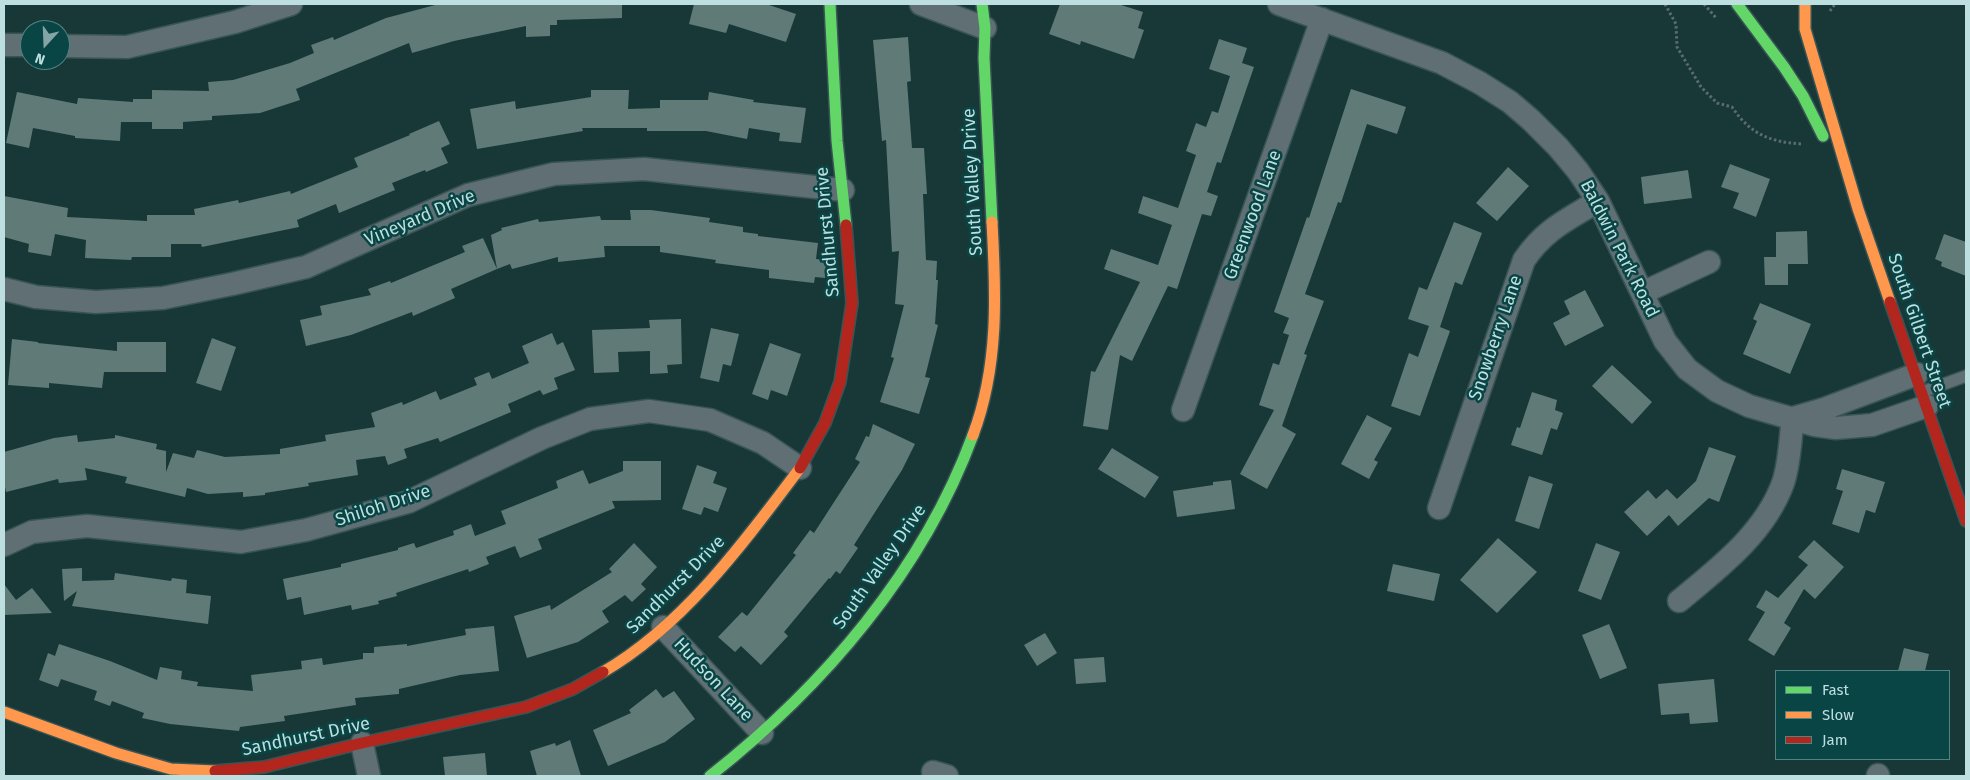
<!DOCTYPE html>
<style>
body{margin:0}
#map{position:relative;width:1970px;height:780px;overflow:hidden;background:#183838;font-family:"Fira Sans",sans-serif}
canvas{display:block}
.frame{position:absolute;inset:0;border:5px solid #bddfdf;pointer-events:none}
.legend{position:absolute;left:1775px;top:670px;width:175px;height:90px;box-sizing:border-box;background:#0a4546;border:1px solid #528383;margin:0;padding:6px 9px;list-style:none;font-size:15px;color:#bddfdf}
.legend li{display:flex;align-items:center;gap:10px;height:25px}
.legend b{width:25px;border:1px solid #528383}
.north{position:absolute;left:20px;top:20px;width:50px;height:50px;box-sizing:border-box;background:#0a4546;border:1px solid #528383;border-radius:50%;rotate:200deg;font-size:14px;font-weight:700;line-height:20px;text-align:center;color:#bddfdf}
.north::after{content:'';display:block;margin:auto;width:18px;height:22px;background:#83a5a5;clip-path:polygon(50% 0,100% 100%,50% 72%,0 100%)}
</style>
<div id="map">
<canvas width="1970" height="780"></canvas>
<div class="frame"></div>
<ul class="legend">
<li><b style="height:6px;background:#63d668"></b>Fast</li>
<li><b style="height:6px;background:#ff974d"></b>Slow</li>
<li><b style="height:6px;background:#b3261e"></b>Jam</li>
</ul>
<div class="north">N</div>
</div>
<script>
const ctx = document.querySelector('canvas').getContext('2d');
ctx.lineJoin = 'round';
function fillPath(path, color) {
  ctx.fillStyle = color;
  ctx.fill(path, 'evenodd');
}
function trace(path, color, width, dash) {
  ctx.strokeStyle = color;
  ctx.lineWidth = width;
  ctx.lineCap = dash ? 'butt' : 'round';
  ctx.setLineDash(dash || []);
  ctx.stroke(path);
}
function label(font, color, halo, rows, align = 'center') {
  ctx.font = font + ' "Fira Sans",sans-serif';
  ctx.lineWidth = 5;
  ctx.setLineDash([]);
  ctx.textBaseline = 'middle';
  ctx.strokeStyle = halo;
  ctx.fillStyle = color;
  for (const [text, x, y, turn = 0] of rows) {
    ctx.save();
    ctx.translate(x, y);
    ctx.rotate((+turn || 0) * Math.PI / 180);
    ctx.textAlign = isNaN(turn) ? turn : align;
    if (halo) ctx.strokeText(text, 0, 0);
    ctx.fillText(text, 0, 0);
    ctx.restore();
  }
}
fillPath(new Path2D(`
 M439,4H622V18L557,20V25H550V36L526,37V26L454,41L412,53L409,43L296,89L300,100L260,113L212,116V120L183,122V129H152V122H121L120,141L75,138V136L33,128L29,148L6,143L17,92L77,104L78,98L133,102V99H152V90L209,91L208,82L233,80L290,63L314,53L311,45L333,37L334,40L386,18Z
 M694,4H766L796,14L786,42L729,24L726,33L689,24Z
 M1060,4H1118L1143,12L1138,28L1144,30L1134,59L1081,41L1080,45L1049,34Z
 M908,37L911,81L907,82L912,148H924L927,194H923L926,260L937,261L936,280H938L935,324L938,325L925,377L930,378L919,414L880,402L894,358L891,357L904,305L895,304L899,251L892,252L886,140L882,141L873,40Z
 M1219,39L1247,48L1242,63L1254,67L1221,163L1217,162L1207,192L1218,196L1211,216L1202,214L1177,289L1168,286L1132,361L1120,355L1108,430L1083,426L1091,371L1095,372L1140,282L1104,269L1111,249L1158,265L1172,225L1138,213L1143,196L1178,208L1196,155L1186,151L1196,123L1206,127L1212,111L1218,113L1230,76L1209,69Z
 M1351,89L1406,107L1397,134L1367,124L1341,203L1338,202L1305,294L1324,301L1304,354L1307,355L1282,426L1296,434L1267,489L1240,474L1274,410L1259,405L1273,363L1279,365L1289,335L1283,333L1289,318L1274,312L1307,217L1309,218Z
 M591,90H629L628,109L660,108V100H708L709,92L754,100L753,102L806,108L801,143L779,141L780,133L749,128L747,139L706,131H647V128H582L583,131L477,149L470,109L515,101L516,109L591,97Z
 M439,121L450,144L441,148L448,163L426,172L425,170L392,183L395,190L339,213L336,204L297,220L299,227L202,247L201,244H171V257H132L131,260L85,258L86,240L55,234L51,256L28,252L29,244L4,237V196L68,208L67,217L147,221V215H195L194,209L238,200L239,203L290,191L291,194L358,167L354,158L410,135L409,134Z
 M1730,164L1770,179L1756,217L1733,208L1739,193L1721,187Z
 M1508,167L1529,186L1497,221L1476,203Z
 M1688,170L1692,198L1644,204L1641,177Z
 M630,210H651L710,218L709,222L743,227V232L758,234V236L818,243L816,259L826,260L825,278L815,277L814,283L769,278V270L715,263L716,260L660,252V246H604L605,257L558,262V257L512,269L510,264L497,269L491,235L502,230L501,228L538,219L539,222L600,216L601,220H631Z
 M1454,222L1482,233L1462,285L1455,282L1440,327L1450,331L1420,416L1391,406L1409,353L1418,357L1429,326L1408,319L1419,287L1427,290Z
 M1807,231L1808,264H1788V285H1765L1764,257H1776V232Z
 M1944,234L1966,242V276L1941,266L1942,262L1935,259Z
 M483,238L497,269L451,289L455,298L413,316L412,312L351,335L306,346L300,320L322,315L320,306L371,295L368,289L390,281L391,283L465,252L462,246Z
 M1585,290L1604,326L1565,346L1553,323L1570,314L1564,301Z
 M1760,303L1811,324L1790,374L1743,354L1757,321L1753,319Z
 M681,319L682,364L667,365L668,373L650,374V351L618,352L619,372L594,373L592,330L650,328L649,320Z
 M711,328L739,334L731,366L723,364L719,382L700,378Z
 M552,333L557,345L563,342L575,370L554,378L558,389L543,395L540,390L508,404L511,412L440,442L438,438L404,449L407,458L388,465L385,456L356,460L358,475L308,483L309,486L265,493V495L243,497V492L208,494L187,488L185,497L125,483L127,477L85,468L87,480L59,483L58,479L6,492L4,482V452L54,438L77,435L78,442L115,438V435L157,444L156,449L166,451V472L173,453L194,458L197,450L225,457L280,454V449L326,441L325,435L375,427L371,413L402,402L403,405L436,391L440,400L477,385L474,378L489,372L492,379L529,363L522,346Z
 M212,338L236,347L221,391L196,383Z
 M12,339L38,342V343L117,351V342H166V372H104L102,388L49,383V388L8,385Z
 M770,343L801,354L787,396L771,390L768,400L752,394Z
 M1612,365L1652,402L1632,424L1592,386Z
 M1532,392L1557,400L1555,410L1563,413L1557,430L1551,428L1542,455L1511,445L1517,427L1520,428Z
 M1367,415L1392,428L1374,460L1378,462L1369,479L1341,464Z
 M873,424L915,444L902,470L854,545L858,548L840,574L836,571L830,579L829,578L784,632L788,636L761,665L741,646L735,652L718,637L742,612L747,616L796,555L793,553L810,530L814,533L860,462L855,459L866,436L869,437Z
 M1709,447L1736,456L1719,502L1709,498L1678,526L1669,515L1647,536L1624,512L1648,490L1656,499L1667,489L1677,499L1696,481Z
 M1112,448L1159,477L1145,498L1098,469Z
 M623,461H661V500L612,501L615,508L538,539L542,549L520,558L515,546L486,557L489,564L469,572L468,569L396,593L397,596L378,601L379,604L352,610L351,605L304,615L301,597L287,600L283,579L341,567V564L398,550V548L414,543L416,548L454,535L453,531L471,524L475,536L506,524L501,511L558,488L556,481L583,470L589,484L623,471Z
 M697,465L717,472L713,483L727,488L718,512L704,507L701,515L682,509Z
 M1842,469L1885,482L1875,513L1866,510L1859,533L1832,524L1843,491L1836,489Z
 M1529,476L1553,484L1539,529L1515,521Z
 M1231,480L1235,509L1177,517L1173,491L1213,485V482Z
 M1498,538L1537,572L1497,613L1460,580Z
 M1814,540L1844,567L1815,599L1804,589L1784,623L1791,628L1774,656L1748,640L1765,612L1756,607L1766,590L1778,598L1808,565L1798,557Z
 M634,543L657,567L641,584L646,589L632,602L625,595L602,611L609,622L578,642L527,658L514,616L550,605L551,610L612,572L609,569Z
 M1596,543L1620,552L1601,600L1578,591Z
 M1393,564L1440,574L1434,601L1387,591Z
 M82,568V581L114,580L115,573L171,581L172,578L187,580L186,593L211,596L208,624L72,606L77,591L64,601L62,569Z
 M4,584L16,600L32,588L52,613L4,615Z
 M1609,624L1627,668L1600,679L1582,635Z
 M494,626L499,671L460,675L399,689V694L355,698L356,705L284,716L285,721L240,727L239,731L170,724L142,718L144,713L112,701L110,706L94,700L97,691L61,679L58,687L39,680L48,653L55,656L59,644L110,661L157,680L160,667L182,671L181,679L198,682L197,686L253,691L251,675L302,669L301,661L322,658L323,665L363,659V653H374V647L407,644V646L466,635L465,629Z
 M1045,633L1057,653L1037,666L1024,645Z
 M1904,648L1929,654L1925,671H1898Z
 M1104,657L1106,682L1076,684L1074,659Z
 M1714,679L1718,722L1690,724L1689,713L1661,715L1658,684Z
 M656,689L663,698L674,691L695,719L665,742L608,766L593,730L631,713L629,710Z
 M570,740L581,776H537L530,751L555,743L556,746Z
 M485,753L487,776H445L443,757Z`), '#5f7a77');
const lane = new Path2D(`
 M1922,392L1966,376`);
const street = new Path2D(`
 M921,4L985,28
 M1279,4L1442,63L1480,83L1510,102L1531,120L1558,147L1578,171L1598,201L1665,341L1687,369L1717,391L1749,406L1814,425L1836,428L1872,425L1927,406
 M4,45H30
 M60,46L127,47L235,22L291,4
 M4,289L36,297L96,302L163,298L232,284L306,267L468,195L554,174L644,169L843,190
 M1642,293L1709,262
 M1183,410L1322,19
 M1793,418L1824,409L1917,374
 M1439,508L1524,260C1545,229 1567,220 1598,201
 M4,545L32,532L87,526L241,542L306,530L408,502L542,438L590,419L649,411L710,420L763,443L800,468
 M1679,601C1719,568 1765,533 1783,483C1790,463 1790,439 1793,418
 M663,627L762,733
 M362,743L369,776
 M933,772L947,776
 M1878,775V776`);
const fast = new Path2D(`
 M830,4L837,141L846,225
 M982,4L985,28L984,58L992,222
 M1737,4L1784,67L1803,96L1823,136
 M710,776C823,687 923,571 973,435`);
const slow = new Path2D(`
 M1805,4V29L1858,209L1890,302
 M973,435C999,366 996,294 992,222
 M603,672C684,625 745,541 800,468
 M4,712L116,753L171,769L215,771`);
const jam = new Path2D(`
 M1890,302L1966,521
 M800,468L825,423L840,382L852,303L846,225
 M215,771L264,767L362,743L526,707L573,689L603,672`);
trace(lane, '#385454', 14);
trace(street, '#385454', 25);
trace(fast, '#385454', 14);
trace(slow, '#385454', 14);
trace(jam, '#385454', 14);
trace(new Path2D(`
 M1665,4L1676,24L1677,47L1701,87L1717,103L1732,107C1750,134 1770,142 1801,144
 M1704,4L1717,19
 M1830,11L1835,4`), '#5b6c70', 3, [2.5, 2.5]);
trace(lane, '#5f6f74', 11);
trace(street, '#5f6f74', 22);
trace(fast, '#63d668', 11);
trace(slow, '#ff974d', 11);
trace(jam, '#b3261e', 11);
label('18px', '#bddfdf', '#0a4546', [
 ["South Valley Drive",973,182,-93],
 ["Greenwood Lane",1253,215,-70],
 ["Vineyard Drive",420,218,-23],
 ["Sandhurst Drive",828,232,-95],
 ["Baldwin Park Road",1619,249,63],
 ["South Gilbert Street",1919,331,71],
 ["Snowberry Lane",1496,338,-71],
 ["Shiloh Drive",383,506,-18],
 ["South Valley Drive",880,567,-55],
 ["Sandhurst Drive",676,585,-45],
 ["Hudson Lane",713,680,47],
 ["Sandhurst Drive",306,737,-12]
]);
</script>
